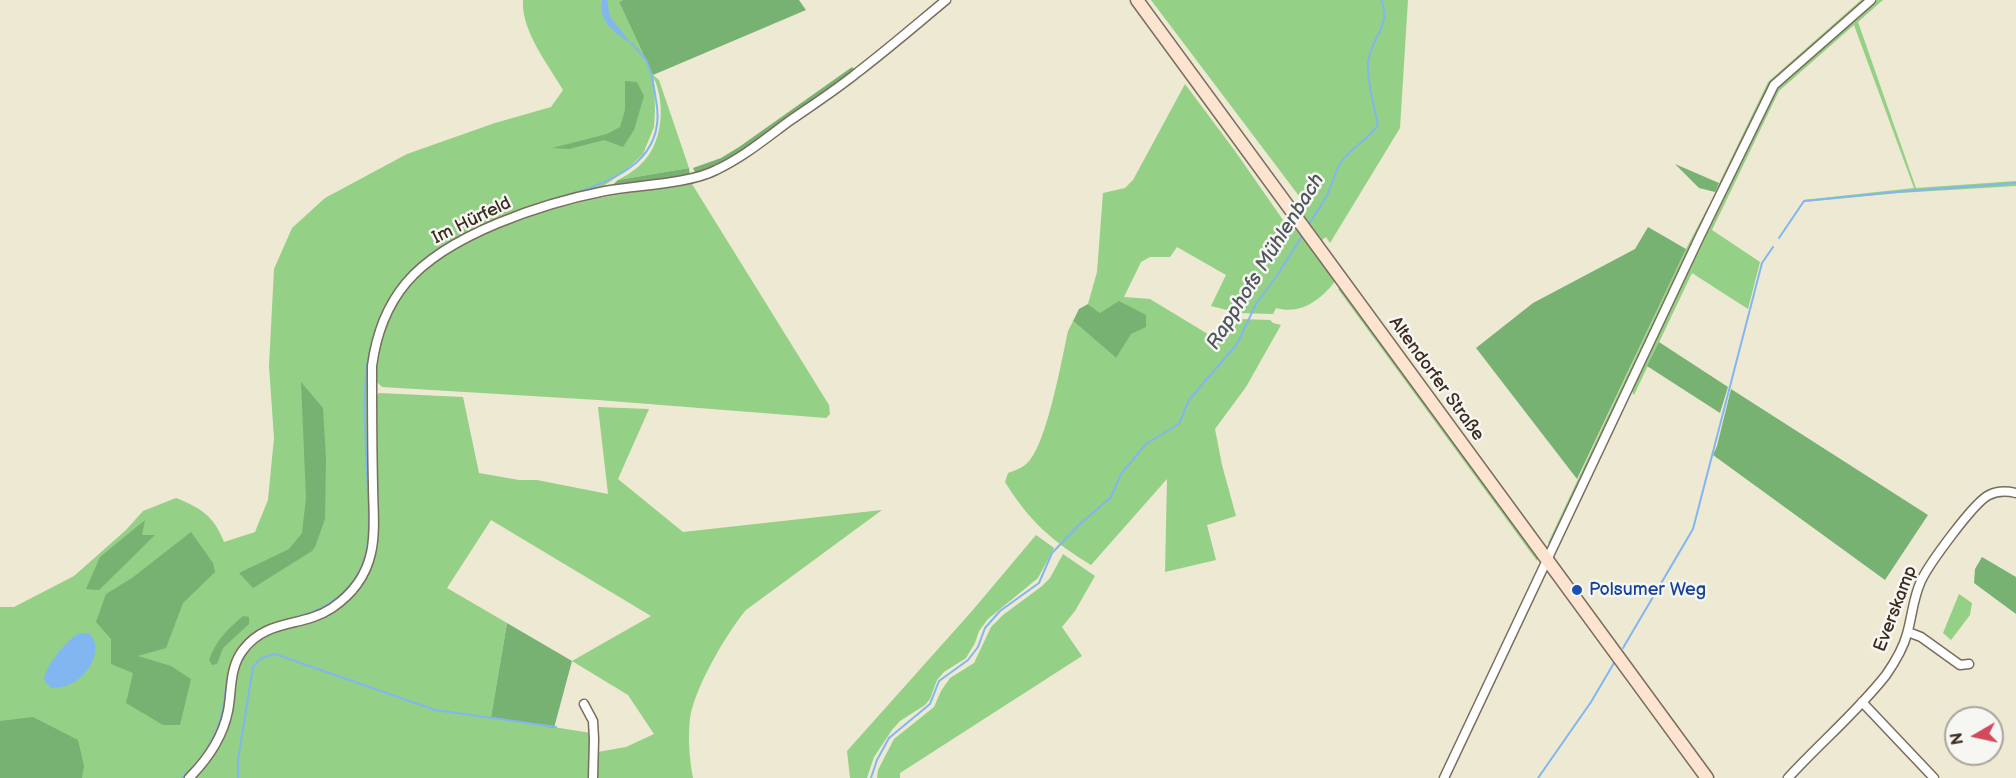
<!DOCTYPE html>
<meta charset="utf-8">
<style>
body{margin:0}
#map{position:relative;width:2016px;height:778px;overflow:hidden;background:#ede9d3;font-family:"Balsamiq Sans",sans-serif}
canvas{display:block}
.north{position:absolute;left:1944px;top:706px;width:60px;height:60px;box-sizing:border-box;background:#f6f6f2;border:2px solid #aba49d;border-radius:50%;rotate:261deg;font-size:16px;font-weight:700;line-height:24px;text-align:center;color:#3b2a1e}
.north::after{content:'';display:block;margin:auto;width:21px;height:27px;background:#d1495b;clip-path:polygon(50% 0,100% 100%,50% 72%,0 100%)}
</style>
<div id="map">
<canvas width="2016" height="778"></canvas>
<div class="north">N</div>
</div>
<script>
const ctx = document.querySelector('canvas').getContext('2d');
ctx.lineJoin = 'round';
function fillPath(path, color) {
  ctx.fillStyle = color;
  ctx.fill(path, 'evenodd');
}
function trace(path, color, width, dash) {
  ctx.strokeStyle = color;
  ctx.lineWidth = width;
  ctx.lineCap = dash ? 'butt' : 'round';
  ctx.setLineDash(dash || []);
  ctx.stroke(path);
}
function label(font, color, halo, rows, align = 'center') {
  ctx.font = font + ' "Balsamiq Sans",sans-serif';
  ctx.lineWidth = 5;
  ctx.setLineDash([]);
  ctx.textBaseline = 'middle';
  ctx.strokeStyle = halo;
  ctx.fillStyle = color;
  for (const [text, x, y, turn = 0] of rows) {
    ctx.save();
    ctx.translate(x, y);
    ctx.rotate((+turn || 0) * Math.PI / 180);
    ctx.textAlign = isNaN(turn) ? turn : align;
    if (halo) ctx.strokeText(text, 0, 0);
    ctx.fillText(text, 0, 0);
    ctx.restore();
  }
}
fillPath(new Path2D(`
 M523,0H623L619,2L653,75L659,80L689,168L618,180C625,176 632,172 638,167C663,146 666,106 654,78L655,110L654,127L643,154L625,171L602,187L480,229L432,254L403,283L370,360L368,381L370,533C366,566 353,597 321,611C309,616 296,617 285,622C270,628 255,639 241,648C229,695 222,744 184,778H0V607H14L74,576L126,530L143,511L176,498C201,508 214,516 224,542L255,532L268,500L274,438L269,366L274,269L292,228L325,198L407,154L495,123L551,107L563,90C548,64 521,31 523,0Z
 M1151,0H1408L1400,128L1330,243L1326,237L1322,240L1302,213L1306,208L1299,196Z
 M1861,0H1867L1775,81L1719,191L1715,192L1768,82Z
 M1877,0H1883L1858,22L1916,188L2016,181V186L1899,193L1804,202L1803,200L1914,188L1854,25L1779,91L1712,230L1760,262L1748,309L1692,273L1634,395L1631,390L1777,88Z
 M1185,84L1235,151L1290,230L1294,226L1336,280C1321,300 1301,315 1276,308L1273,314L1239,313L1211,306L1226,275L1177,247L1170,257H1150L1141,262L1124,297L1150,299L1216,339L1220,340L1241,319L1270,320L1273,323L1281,325L1246,387L1215,429L1222,465L1236,516L1207,525L1216,560L1165,572L1167,479L1091,565C1052,541 1029,521 1005,482L1008,473C1013,471 1020,469 1025,465C1046,451 1062,358 1068,331L1073,321L1116,358L1100,313L1088,304L1097,272L1103,193L1125,188L1133,180Z
 M692,184L829,405L830,414L826,418L598,400L382,387L375,380C374,339 393,292 427,267C476,231 550,207 610,196C637,191 665,188 692,184Z
 M1709,205L1711,209L1553,544L1548,543L1686,249Z
 M1341,287L1538,556L1537,561L1338,289Z
 M379,393L463,397L479,473L519,480H537L608,494L598,407L649,409L618,479L683,532L882,510L746,610C726,634 695,687 690,718C688,737 689,758 693,778H195L223,736L234,676L244,653L263,634L345,603L357,593L366,579L370,567L375,397ZM491,520L651,616L572,661L628,695L654,734L626,747L592,753L591,733L491,717L507,623L447,588Z
 M1036,535L1054,548L1038,578L988,619L979,631L975,643L966,658L944,672L937,680L930,699L925,705L900,721L892,730L874,757L867,778H850L847,751L972,611Z
 M1063,554L1095,576L1075,611L1062,627L1082,656L900,773V778H877L878,770L894,739L934,707L941,691L950,678L974,663L991,627L1003,615L1042,586L1050,578Z
 M1959,594L1972,603L1970,615L1951,640L1943,633Z`), '#94d085');
fillPath(new Path2D(`
 M623,0H799L806,10L653,75L619,2Z
 M852,67L855,71L736,156L717,167L696,174L693,168L721,158L739,147Z
 M625,81L637,82L644,96L634,130L623,147L604,140L569,149L552,148L607,134L620,127L625,110Z
 M1675,164L1719,183L1715,192L1699,188Z
 M689,168L690,177L609,188L618,180Z
 M1648,227L1686,249L1577,479L1476,348L1533,303L1635,249Z
 M1119,301L1146,315V327L1131,334L1116,358L1073,321L1079,309L1088,304L1100,313Z
 M1659,342L1728,387L1720,413L1647,366Z
 M301,382L323,408L326,458L325,519L315,547L312,551L253,588L239,573L289,549L302,533L306,498Z
 M1731,389L1928,515L1885,580L1713,455L1717,446Z
 M145,520L142,535H155L99,590L86,589L100,557Z
 M191,532L213,563L215,572L183,603L166,648L138,656L171,666L191,679L180,725H163L126,703L133,673L111,664V639L96,622L106,594L132,578Z
 M1982,557L2016,577V614L1974,583L1975,569Z
 M243,616L249,617V624L223,648L217,664L212,665L209,660C216,640 227,630 243,616Z
 M507,623L572,661L554,728L491,717Z
 M33,717L78,740L84,766L82,778H0V721Z`), '#77b272');
fillPath(new Path2D(`
 M602,0H607L610,17L631,43C613,32 599,22 602,0Z
 M80,633L90,634C104,650 88,677 70,684C64,687 57,688 51,688L44,680C45,666 67,639 80,633Z`), '#82b6f0');
trace(new Path2D(`
 M528,208C580,189 671,177 656,100C654,88 652,71 646,60C642,54 636,48 631,43
 M1308,225C1315,215 1323,204 1328,193C1333,182 1335,172 1341,162C1352,147 1368,140 1378,125C1374,105 1367,83 1368,63C1370,39 1393,24 1381,0
 M1779,238L1804,201L1896,192L2016,183
 M403,281C420,259 442,245 467,233
 M242,645C261,621 289,622 315,611C331,604 344,594 354,580C372,557 369,523 368,496C367,444 357,376 377,328
 M1623,648L1693,529L1762,263L1773,247
 M182,778C202,761 218,735 223,709C226,691 226,674 234,657
 M238,778V760L253,667L261,658L275,654L435,710L556,727
 M871,778L877,760L889,738L930,704L939,681L968,660L978,647L985,628L1000,611L1039,583L1052,553L1079,525L1111,497L1121,474L1146,444L1179,424L1189,400L1237,344L1256,304L1278,274L1304,233
 M1538,778L1591,702L1614,663`), '#82b6f0', 2);
const street = new Path2D(`
 M1908,632L1921,637L1960,665L1969,664
 M1862,702L1934,778
 M584,704L593,721L594,739L593,778
 M189,778C207,760 223,736 228,711C232,691 229,668 243,650C267,618 302,628 332,608C351,595 366,576 371,553C376,531 373,507 373,485C372,445 372,405 372,366C376,336 386,307 406,283C447,234 544,203 605,191C637,185 689,184 716,170C742,158 765,139 788,122C811,106 836,90 858,72C888,49 917,24 946,0
 M1444,778L1700,236L1774,85L1871,0
 M1788,778C1820,743 1857,712 1886,675C1895,662 1903,649 1907,634C1912,617 1913,598 1921,581C1929,564 1974,502 1989,495C1997,491 2007,491 2016,493`);
const secondary = new Path2D(`
 M1137,0L1707,778`);
trace(street, '#796d5d', 11);
trace(secondary, '#796d5d', 15);
trace(street, '#fff', 8);
trace(secondary, '#fde4d1', 12);
for (const [x, y, r, color] of [
 [1577,590,6,"#1a4fb4"]
]) {
  const dot = new Path2D();
  dot.arc(x, y, r, 0, 2 * Math.PI);
  ctx.fillStyle = color;
  ctx.fill(dot);
  trace(dot, '#f6f6f2', 2);
}
label('18px', '#3b2a1e', '#f6f6f2', [
 ["Im Hürfeld",472,221,-26],
 ["Altendorfer Straße",1436,379,54],
 ["Everskamp",1896,609,-69]
]);
label('18px', '#164399', '#f6f6f2', [
 ["Polsumer Weg",1589,590]
], 'left');
label('italic 20px', '#50545d', '#f6f6f2', [
 ["Rapphofs Mühlenbach",1266,262,-58]
]);
</script>
